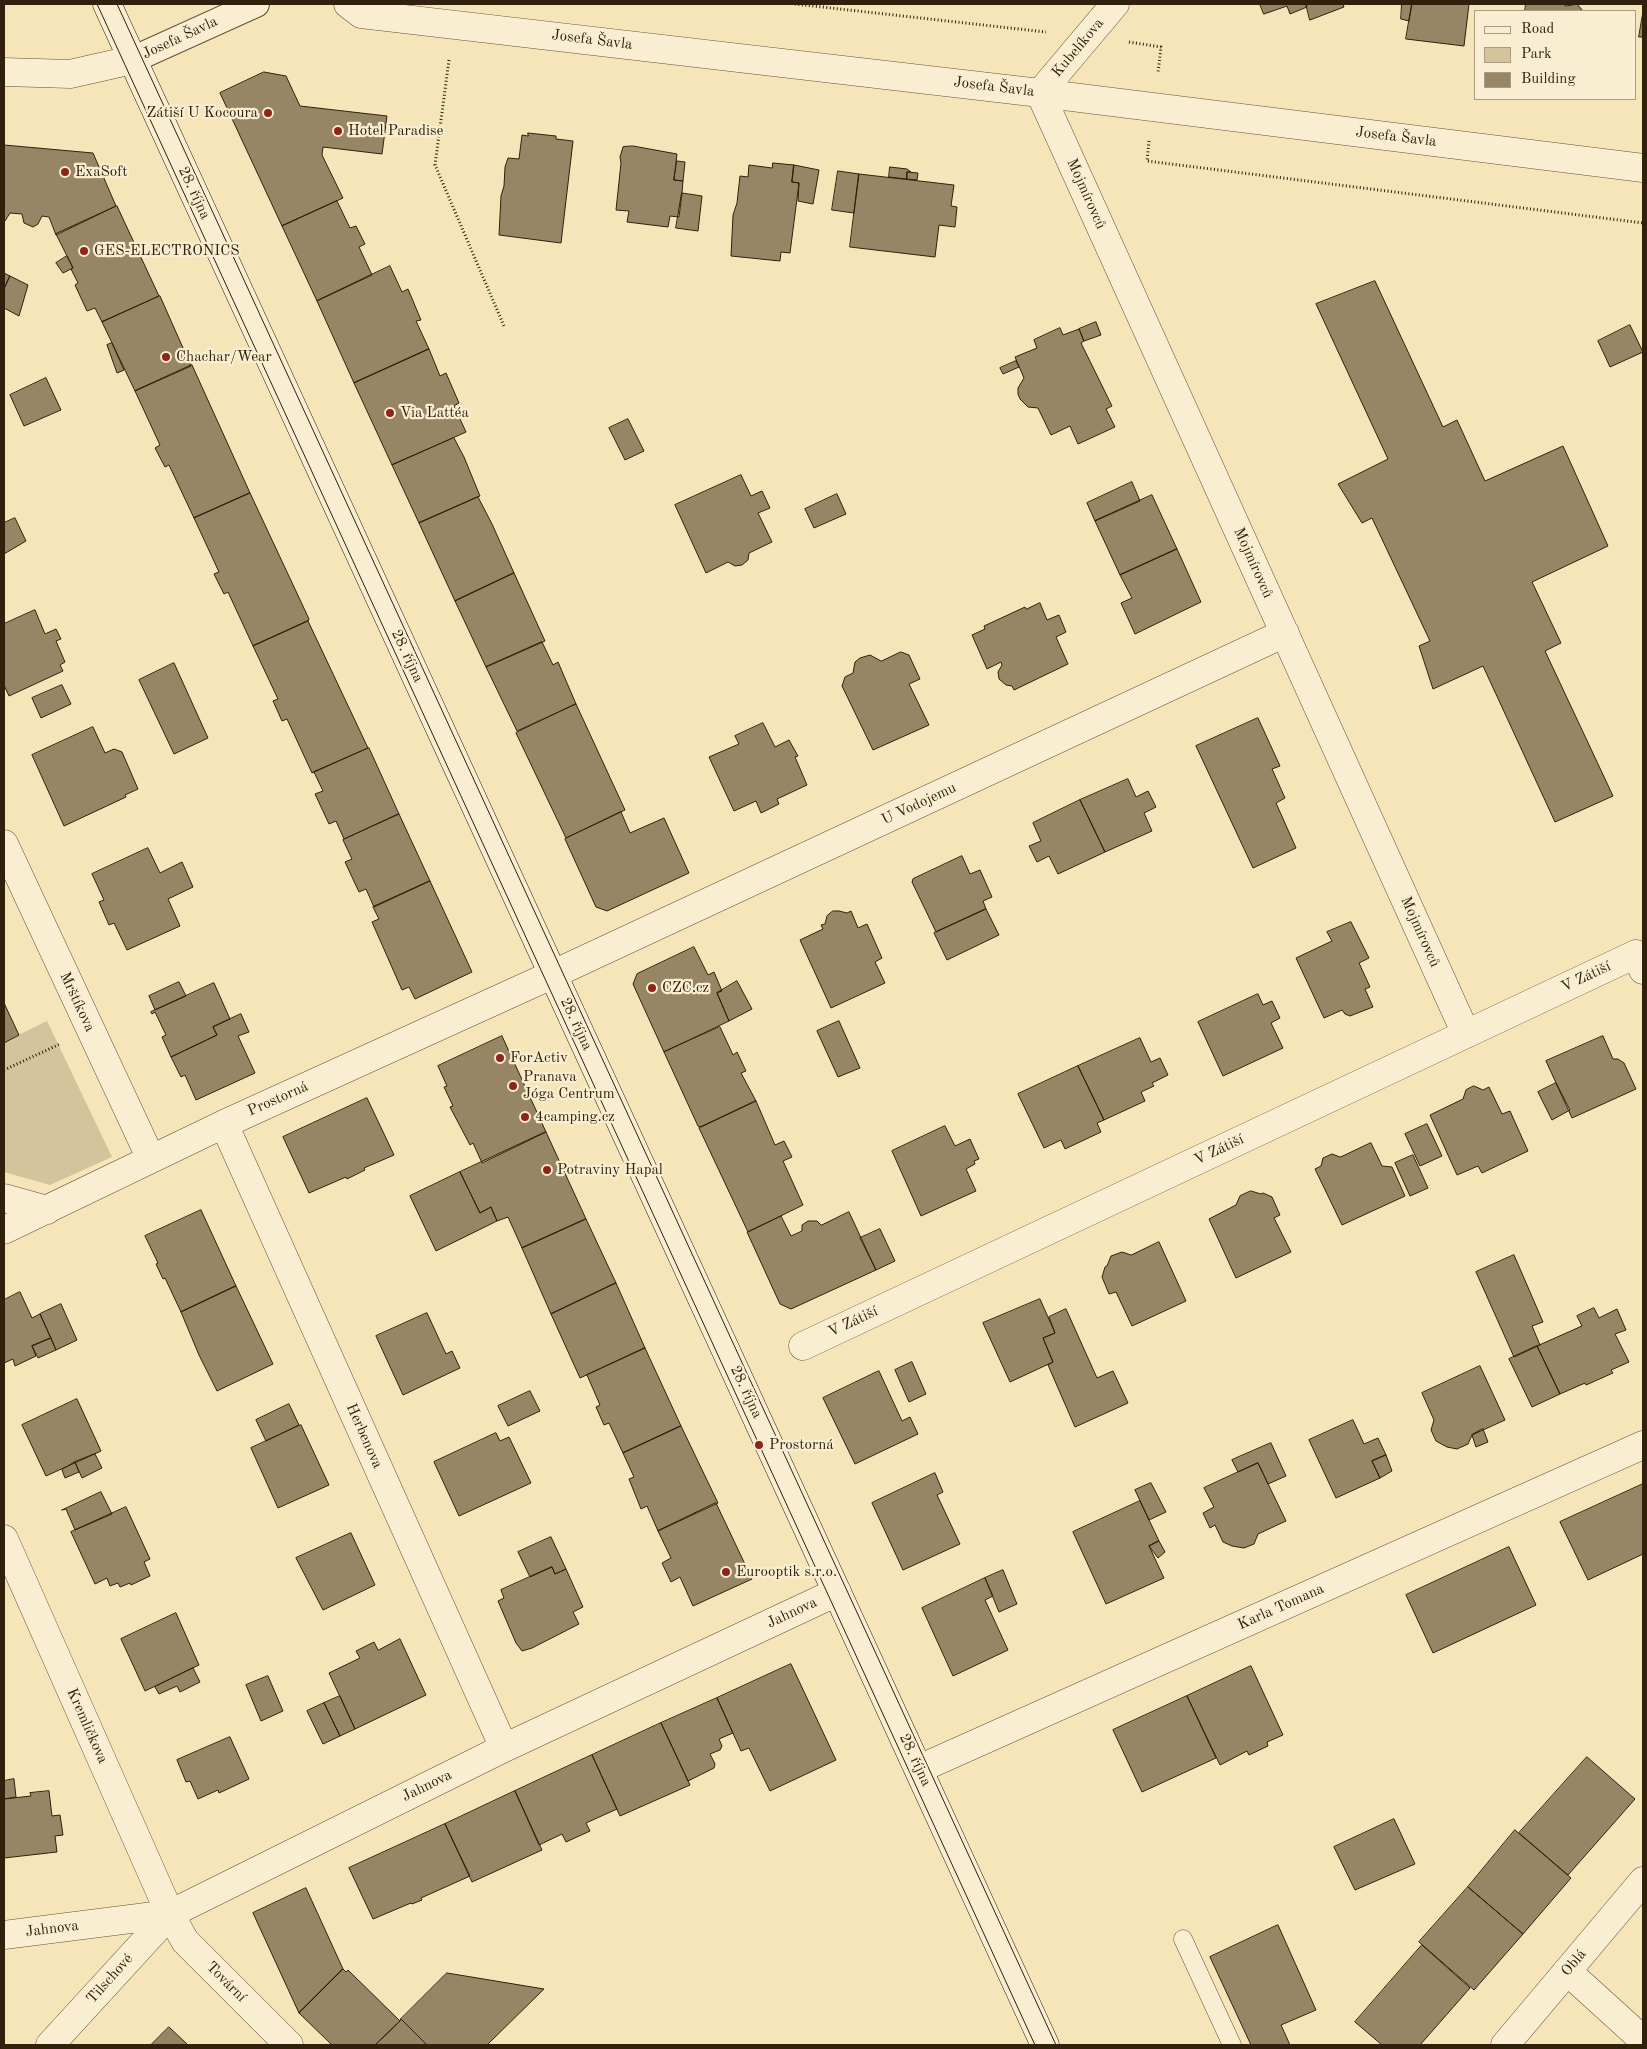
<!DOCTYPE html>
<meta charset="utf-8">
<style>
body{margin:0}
#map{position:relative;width:1647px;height:2049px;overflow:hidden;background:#f6e5b8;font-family:"Old Standard TT",serif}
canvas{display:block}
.frame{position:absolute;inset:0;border:5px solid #31200c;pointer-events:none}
.legend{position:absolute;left:1474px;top:10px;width:162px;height:90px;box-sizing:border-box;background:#f9eed1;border:1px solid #a99c82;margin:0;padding:6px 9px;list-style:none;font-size:15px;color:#31200c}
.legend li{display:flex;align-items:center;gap:10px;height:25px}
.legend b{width:25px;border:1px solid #a99c82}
</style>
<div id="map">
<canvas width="1647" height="2049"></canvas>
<div class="frame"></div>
<ul class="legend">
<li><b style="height:6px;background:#f9eed1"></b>Road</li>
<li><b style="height:14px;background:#d5c49b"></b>Park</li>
<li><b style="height:14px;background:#978665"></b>Building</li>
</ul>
</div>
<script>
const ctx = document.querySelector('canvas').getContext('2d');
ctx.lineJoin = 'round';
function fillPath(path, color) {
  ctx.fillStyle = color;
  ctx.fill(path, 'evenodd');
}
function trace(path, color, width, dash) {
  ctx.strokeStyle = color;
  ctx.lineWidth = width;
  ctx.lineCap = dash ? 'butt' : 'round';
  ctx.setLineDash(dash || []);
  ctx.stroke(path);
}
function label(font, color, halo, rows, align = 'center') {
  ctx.font = font + ' "Old Standard TT",serif';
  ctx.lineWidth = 4.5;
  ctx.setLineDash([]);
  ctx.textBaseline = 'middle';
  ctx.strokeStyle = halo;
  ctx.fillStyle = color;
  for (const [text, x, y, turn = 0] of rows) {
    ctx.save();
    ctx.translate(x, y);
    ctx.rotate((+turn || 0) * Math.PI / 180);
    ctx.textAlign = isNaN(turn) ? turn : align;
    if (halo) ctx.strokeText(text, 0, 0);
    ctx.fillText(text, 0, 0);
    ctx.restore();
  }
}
fillPath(new Path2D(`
 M47,1021L112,1157L50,1185L4,1172V1042Z`), '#d5c49b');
const building = new Path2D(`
 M1260,4H1306L1307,7L1290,14L1287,6L1264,14Z
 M1306,4H1343L1344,7L1310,20Z
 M1402,4H1412L1409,21L1401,19Z
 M1412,4H1469L1464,46L1406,39Z
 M1526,4H1563L1566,6L1577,4L1583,11H1525Z
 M1643,12V37H1639Z
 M264,72L286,76L300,106L387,116L382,154L323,147L322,155L343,198L282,226L220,93Z
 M528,133L556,136V139L573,141L561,243L499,235L501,196L504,186L505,167L508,158L519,159L522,135L528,136Z
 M4,145L93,153L116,206L56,235L49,217L42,216L38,224L33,227L24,223L22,214L10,213L5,221L4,220Z
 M633,146L677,154L674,180L683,181L682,193L679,217L670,216L668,227L627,222L629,211L616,210L621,163L620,157L623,147Z
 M677,161L685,162L683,181L674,180Z
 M773,163L794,165L792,182L799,183L790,253L781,252L780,261L731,256L733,215L737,203L740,176L748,177L749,165L772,168Z
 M794,165L819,170L813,204L798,201L799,183L792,182Z
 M890,167L907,169L911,172H907V179L889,177Z
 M838,171L859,174L854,213L832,210Z
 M907,172L918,173L917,180L907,179Z
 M859,174L954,185L951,206L957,207L955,227L939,225L935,257L850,247Z
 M682,193L702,196L698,231L676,228Z
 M337,201L350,228L356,226L365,244L359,247L372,275L317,301L282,226Z
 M117,206L159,296L102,322L95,308L87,311L75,285L78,283L71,269L73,268L56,234Z
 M67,256L73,268L63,273L56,263Z
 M390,266L402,292L408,289L421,320L416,321L429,349L354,383L317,301Z
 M4,273L10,276L4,289Z
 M10,276L28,285L19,316L4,308V289Z
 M1375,281L1443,427L1457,420L1485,481L1563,446L1608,546L1532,582L1561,643L1545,651L1613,796L1555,822L1483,666L1433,689L1419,646L1430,641L1372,518L1362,523L1338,484L1388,459L1316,304Z
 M160,296L191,366L135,391L102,322Z
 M1096,322L1101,335L1084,341L1079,329Z
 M1630,325L1643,352L1610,367L1598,341Z
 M1060,328L1063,335L1079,329L1084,341L1081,343L1112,406L1106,409L1115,427L1078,444L1070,426L1051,435L1038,408L1028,407L1020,399L1018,394V388L1024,378L1015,357L1037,348L1034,340Z
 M112,343L124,370L117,373L107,345Z
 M429,349L440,376L446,373L459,403L454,406L466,432L392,465L354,383Z
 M1016,361L1019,367L1003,374L1000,368Z
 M192,365L250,493L194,518L169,465L165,467L155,448L160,445L135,391Z
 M46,378L61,410L24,426L10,395Z
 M628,419L644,451L625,460L609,428Z
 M454,438L464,457L480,496L419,523L392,465Z
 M741,475L751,496L762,491L770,508L758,513L772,542L749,553L748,560L742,565L735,566L728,562L706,573L675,505Z
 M1132,482L1140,501L1095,521L1087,503Z
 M250,493L309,619L308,621L253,646L228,592L224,594L214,574L219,572L194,518Z
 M837,494L846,514L814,528L805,509Z
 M1152,495L1177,549L1120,575L1095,521Z
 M478,497L492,524L514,573L455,601L419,523Z
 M15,518L26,541L4,554V523Z
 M1177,549L1201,602L1135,634L1121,603L1132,598L1120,575Z
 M514,573L545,641L486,667L455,601Z
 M1040,603L1047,620L1059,615L1066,632L1056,637L1068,664L1014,690L1012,686L1006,685L999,679L998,672L1002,665L1001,662L987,669L972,635L985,629L984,626L1025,607L1026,609Z
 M35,610L45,634L56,629L61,639L56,641L65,662L60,665L63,671L9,696L4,685V624Z
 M308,621L368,748L312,773L287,719L282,721L273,701L278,699L253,646Z
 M542,642L553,665L558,662L576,704L517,731L486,667Z
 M901,652L909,655L920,679L909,684L929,725L873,750L842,686L845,677L853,673L855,662L860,658L870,655L881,661Z
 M174,663L208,738L174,754L139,680Z
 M62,685L71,704L41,718L32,698Z
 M576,704L625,810L566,838L516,733Z
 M1258,718L1280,766L1272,769L1285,798L1276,803L1296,848L1253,868L1196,746Z
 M763,723L775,747L789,740L798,756L795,757L807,785L777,799L779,804L761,813L756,801L734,811L709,757L739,744L735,736Z
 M93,727L105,753L114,749L122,752L138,789L125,795L126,797L64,826L32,755Z
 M369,748L399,814L344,839L336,821L329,824L315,794L323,791L314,772Z
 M1128,779L1136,797L1148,791L1156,807L1144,813L1152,831L1105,852L1080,800Z
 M1080,800L1105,852L1058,874L1049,856L1037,862L1029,846L1041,841L1033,823Z
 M621,812L630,833L664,818L689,873L607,911L596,907L565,839Z
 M399,814L430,881L374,907L366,889L359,892L345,862L352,859L343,840Z
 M148,848L160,873L182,862L193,887L168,899L180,926L127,950L114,923L109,925L99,902L104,900L92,874Z
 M962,856L970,874L980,870L992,897L983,901L986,909L936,932L912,882L913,879Z
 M430,881L472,972L415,999L409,987L402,990L372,922L379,919L373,907Z
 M986,909L999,935L947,960L934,933Z
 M833,911H839L847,913L851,911L858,928L867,924L882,958L875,962L885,983L831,1008L800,940L823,929L821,925L825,924L827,916Z
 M1351,922L1369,958L1359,963L1370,987L1365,989L1373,1007L1350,1016L1345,1014L1342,1010L1324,1018L1296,958L1332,941L1327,932Z
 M694,947L708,975L714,972L722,991L717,993L729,1021L664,1052L633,984L637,974Z
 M737,981L752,1009L729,1021L717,993Z
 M179,982L186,996L155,1010L149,996Z
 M214,983L230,1019L213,1027L217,1035L171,1057L162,1037L166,1035L155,1012L152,1014L151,1012Z
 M1258,994L1263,1005L1272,1001L1280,1018L1271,1023L1283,1048L1223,1076L1198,1022Z
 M4,1003L19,1035L4,1043Z
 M241,1014L249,1032L238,1036L255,1073L196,1100L185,1075L181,1077L171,1057L217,1035L213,1027Z
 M839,1021L860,1068L838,1077L817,1031Z
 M720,1027L733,1055L737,1052L746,1071L741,1073L756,1101L701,1127L698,1126L664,1052Z
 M502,1036L546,1132L482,1163L473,1143L470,1145L450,1107L453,1106L444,1087L447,1086L438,1066Z
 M1603,1036L1613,1059H1618L1624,1063L1636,1089L1572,1118L1546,1061Z
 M1140,1038L1151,1062L1160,1058L1168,1075L1152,1083L1154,1086L1141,1092L1145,1101L1104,1120L1078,1066Z
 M1078,1066L1104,1120L1097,1123L1101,1132L1065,1149L1061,1140L1044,1148L1018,1094Z
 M1556,1083L1570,1110L1552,1120L1538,1092Z
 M1474,1086L1483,1090L1489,1087L1502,1114L1510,1111L1528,1151L1482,1173L1478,1166L1457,1175L1430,1115L1463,1099L1466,1090Z
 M367,1098L394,1155L364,1168L365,1170L347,1179L346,1177L309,1193L283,1137Z
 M756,1101L775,1145L784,1141L792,1157L783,1161L803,1205L748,1232L699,1128Z
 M1427,1124L1442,1156L1420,1166L1405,1134Z
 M945,1126L955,1146L970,1139L979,1159L974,1161L975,1164L966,1169L976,1191L921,1216L892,1151Z
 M546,1132L586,1219L522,1248L508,1217L497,1221L491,1207L480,1213L460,1172Z
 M1371,1143L1382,1166L1392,1167L1405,1196L1342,1225L1315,1169L1321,1166L1323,1158L1332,1154L1340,1157Z
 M1413,1155L1428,1188L1410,1196L1395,1163Z
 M460,1172L480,1213L491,1207L497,1221L436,1251L410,1196Z
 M1251,1191L1261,1194L1263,1193L1272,1197L1280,1215L1274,1218L1291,1252L1236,1278L1209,1219L1236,1205L1240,1196Z
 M201,1210L236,1286L181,1312L165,1278L163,1279L156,1264L158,1263L145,1236Z
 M849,1212L876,1270L791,1309L780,1304L747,1232L781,1216L791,1236L802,1231V1225L808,1221H817L821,1225Z
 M586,1219L616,1283L551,1314L522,1248Z
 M880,1229L895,1261L876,1270L860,1238Z
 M1159,1242L1186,1301L1132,1326L1116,1292L1109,1294L1102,1277L1105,1267L1107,1266L1111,1256L1122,1252L1131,1255Z
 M1514,1255L1543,1322L1532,1326L1540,1345L1514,1357L1476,1272Z
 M616,1283L645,1348L580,1378L551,1314Z
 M236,1286L273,1364L217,1391L199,1355L181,1312Z
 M20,1292L32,1318L40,1314L51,1338L32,1346L36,1356L15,1366L13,1359L4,1363V1300Z
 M1040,1299L1055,1333L1043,1338L1053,1362L1010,1382L983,1323Z
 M61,1304L77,1340L56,1350L40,1314Z
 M1594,1308L1599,1318L1617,1309L1626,1330L1615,1334L1629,1362L1611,1370L1613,1373L1586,1385L1585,1383L1560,1394L1537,1346L1582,1326L1577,1316Z
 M1066,1309L1097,1378L1113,1371L1128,1403L1075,1427L1048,1365L1053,1362L1043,1338L1055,1333L1049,1317Z
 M427,1313L446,1354L452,1351L460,1368L403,1395L376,1336Z
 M51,1338L56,1350L38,1358L32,1346Z
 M1537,1346L1560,1394L1532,1407L1509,1359Z
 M645,1348L681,1426L623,1453L609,1423L604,1425L596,1407L600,1405L587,1375Z
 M912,1362L926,1394L909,1402L895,1370Z
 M1480,1366L1505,1420L1472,1435L1468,1444L1457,1449L1447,1447L1436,1441L1431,1430L1434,1420L1422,1393Z
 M879,1371L902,1421L910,1417L918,1434L855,1464L823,1398Z
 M530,1391L540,1411L508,1426L498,1406Z
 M77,1399L101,1451L46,1476L22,1425Z
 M289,1404L299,1425L266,1441L256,1420Z
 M1353,1420L1364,1444L1378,1438L1386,1455L1372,1461L1380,1478L1336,1498L1309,1440Z
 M301,1425L329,1485L278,1508L251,1448Z
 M681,1426L718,1503L658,1531L647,1506L641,1509L629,1479L634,1477L623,1453Z
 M1483,1429L1488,1442L1476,1447L1472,1435Z
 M496,1433L500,1441L509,1437L531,1483L459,1516L434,1462Z
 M1271,1443L1286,1476L1268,1484L1258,1463L1238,1472L1232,1460Z
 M95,1454L102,1468L82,1478L75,1462Z
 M1386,1455L1392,1471L1380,1478L1372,1461Z
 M75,1462L79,1472L65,1478L62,1470Z
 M1258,1463L1286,1521L1258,1534L1254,1544L1244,1548L1232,1546L1223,1542L1215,1525L1210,1528L1203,1513L1214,1507L1204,1488Z
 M935,1473L943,1492L937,1495L960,1544L903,1570L872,1503Z
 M1151,1483L1166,1512L1149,1520L1135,1490Z
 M1643,1484V1554L1588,1580L1560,1522Z
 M101,1492L112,1514L75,1530L66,1509L62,1510Z
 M1140,1501L1159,1541L1149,1546L1164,1578L1106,1604L1073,1532Z
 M716,1503L752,1579L693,1606L680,1577L671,1582L662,1563L671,1558L658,1531Z
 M126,1507L150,1559L144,1562L150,1576L131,1585L130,1583L120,1587L118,1583L110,1586L107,1578L95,1584L71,1532Z
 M351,1533L375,1585L323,1610L296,1558Z
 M551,1537L566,1569L555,1574L552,1567L530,1577L518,1552Z
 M1159,1541L1165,1552L1158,1558L1149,1546Z
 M1509,1547L1536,1605L1433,1653L1406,1595Z
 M552,1567L555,1574L566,1569L583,1607L573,1612L579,1624L532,1648L522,1651L516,1643L498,1601L504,1598L501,1590Z
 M1003,1570L1017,1604L999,1612L985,1578Z
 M985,1578L993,1596L985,1600L1008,1650L953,1676L922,1608Z
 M176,1613L199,1665L145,1691L121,1639Z
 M400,1639L426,1695L355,1729L329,1673L360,1658L356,1651L374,1642L378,1650Z
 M791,1664L836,1760L770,1791L749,1748L741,1751L717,1698Z
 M1251,1666L1283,1735L1267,1742L1268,1746L1249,1755L1247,1751L1220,1765L1187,1696Z
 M193,1668L200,1682L180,1692L177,1686L159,1694L155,1687Z
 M268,1676L283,1711L261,1721L246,1685Z
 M340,1696L355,1729L340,1736L324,1703Z
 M1187,1696L1216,1758L1142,1792L1113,1730Z
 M717,1698L733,1733L719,1739L722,1746L720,1750L710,1754L715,1764L714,1768L688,1781L661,1723Z
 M324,1703L340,1736L323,1744L307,1711Z
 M661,1723L690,1785L620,1816L592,1755Z
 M230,1737L249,1779L219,1793L218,1790L198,1799L190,1781L186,1782L177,1760Z
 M592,1755L617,1809L586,1823L590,1831L566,1842L562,1834L539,1845L515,1791Z
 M1587,1757L1635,1799L1568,1875L1519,1833Z
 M14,1779L16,1797L4,1799V1781Z
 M49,1791L52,1816L60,1815L63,1835L55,1836L57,1852L4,1858V1799L31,1796L30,1793Z
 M515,1791L542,1850L472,1882L445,1824Z
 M1394,1819L1415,1864L1355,1890L1334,1847Z
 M445,1824L470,1876L421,1898L422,1900L412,1904L411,1903L373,1919L349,1868Z
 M1515,1830L1571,1878L1523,1934L1468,1887Z
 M1468,1887L1523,1934L1474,1990L1419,1942Z
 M306,1888L343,1969L299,2013L253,1913Z
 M1278,1925L1316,2010L1281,2025L1290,2045H1251L1210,1957Z
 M1422,1945L1470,1988L1420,2045H1382L1355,2022Z
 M343,1969L346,1972L348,1970L400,2021L375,2045H332L299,2013Z
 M447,1973L544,1989L487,2045H427L401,2019Z
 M401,2019L427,2045H375L400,2021Z
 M169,2027L188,2045H151Z`);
fillPath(building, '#978665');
trace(building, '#31200c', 1);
const service = new Path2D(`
 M1183,1939L1232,2045`);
const pedestrian = new Path2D(`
 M132,60L256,4`);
const minor = new Path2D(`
 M348,4L361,14L1040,93L1643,168
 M1115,4L1040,93L1466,1034
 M4,72L70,74L132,60
 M4,844L151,1159
 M224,1124L504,1748
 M4,1198L47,1210
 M4,1230L224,1124L545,978L1285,633
 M803,1346L1636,954L1643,970
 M4,1539L170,1914L185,1941L289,2045
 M919,1769L1643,1445
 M4,1935L170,1914L504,1748L837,1592
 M1567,1971L1643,2040
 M50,2045L170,1914
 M1505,2045L1643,1881`);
const secondary = new Path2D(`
 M107,4L1045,2045`);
trace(service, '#625137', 19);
trace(pedestrian, '#625137', 28);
trace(minor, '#625137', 29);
trace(secondary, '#31200c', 29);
trace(new Path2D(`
 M795,4L1046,32
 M1129,42L1161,47L1158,73
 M449,60L435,165L504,326
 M1149,141L1147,161L1643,223
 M4,1070L60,1044`), '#31200c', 3, [1, 2.5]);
trace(service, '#f9eed1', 18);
trace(pedestrian, '#f9eed1', 26);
trace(minor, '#f9eed1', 28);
trace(secondary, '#f9eed1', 28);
trace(new Path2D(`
 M97,4L1035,2045
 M117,4L1056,2045`), '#31200c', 1);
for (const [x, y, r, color] of [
 [268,113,5,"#8f2418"],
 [338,131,5,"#8f2418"],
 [65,172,5,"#8f2418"],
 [84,251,5,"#8f2418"],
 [166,357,5,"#8f2418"],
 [390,413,5,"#8f2418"],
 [652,988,5,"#8f2418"],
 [500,1058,5,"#8f2418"],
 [513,1086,5,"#8f2418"],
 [525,1117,5,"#8f2418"],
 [547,1170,5,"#8f2418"],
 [759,1445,5,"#8f2418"],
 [726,1572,5,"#8f2418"]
]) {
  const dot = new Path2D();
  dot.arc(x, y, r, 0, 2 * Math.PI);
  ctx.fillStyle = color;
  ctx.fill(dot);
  trace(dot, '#f9eed1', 2);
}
label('15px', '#31200c', '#f9eed1', [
 ["Josefa Šavla",180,38,-25],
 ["Josefa Šavla",592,40,7],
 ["Kubelíkova",1078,48,-50],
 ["Josefa Šavla",994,87,7],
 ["Josefa Šavla",1396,137,7],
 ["28. října",194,193,65],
 ["Mojmírovců",1086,194,66],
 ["Mojmírovců",1253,563,66],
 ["28. října",407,656,65],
 ["U Vodojemu",919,804,-25],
 ["Mojmírovců",1420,932,66],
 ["V Zátiší",1586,977,-25],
 ["Mrštíkova",77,1002,65],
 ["28. října",576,1024,65],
 ["Prostorná",278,1099,-24],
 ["V Zátiší",1219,1150,-25],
 ["V Zátiší",853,1322,-25],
 ["28. října",746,1392,65],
 ["Herbenova",364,1436,66],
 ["Karla Tomana",1281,1607,-24],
 ["Jahnova",792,1613,-25],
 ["Kremličkova",87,1726,66],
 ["28. října",915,1760,65],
 ["Jahnova",427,1786,-26],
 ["Jahnova",52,1929,-7],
 ["Oblá",1574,1963,-50],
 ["Tilschové",110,1979,-48],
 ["Tovární",226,1982,45]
]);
label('15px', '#31200c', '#f9eed1', [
 ["Zátiší U Kocoura",258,113,"right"],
 ["Hotel Paradise",348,131],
 ["ExaSoft",75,172],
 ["GES-ELECTRONICS",94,251],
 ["Chachar/Wear",176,357],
 ["Via Lattéa",400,413],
 ["CZC.cz",662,988],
 ["ForActiv",510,1058],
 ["Pranava",523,1077],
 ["Jóga Centrum",523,1094],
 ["4camping.cz",535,1117],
 ["Potraviny Hapal",557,1170],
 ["Prostorná",769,1445],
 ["Eurooptik s.r.o.",736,1572]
], 'left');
</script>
